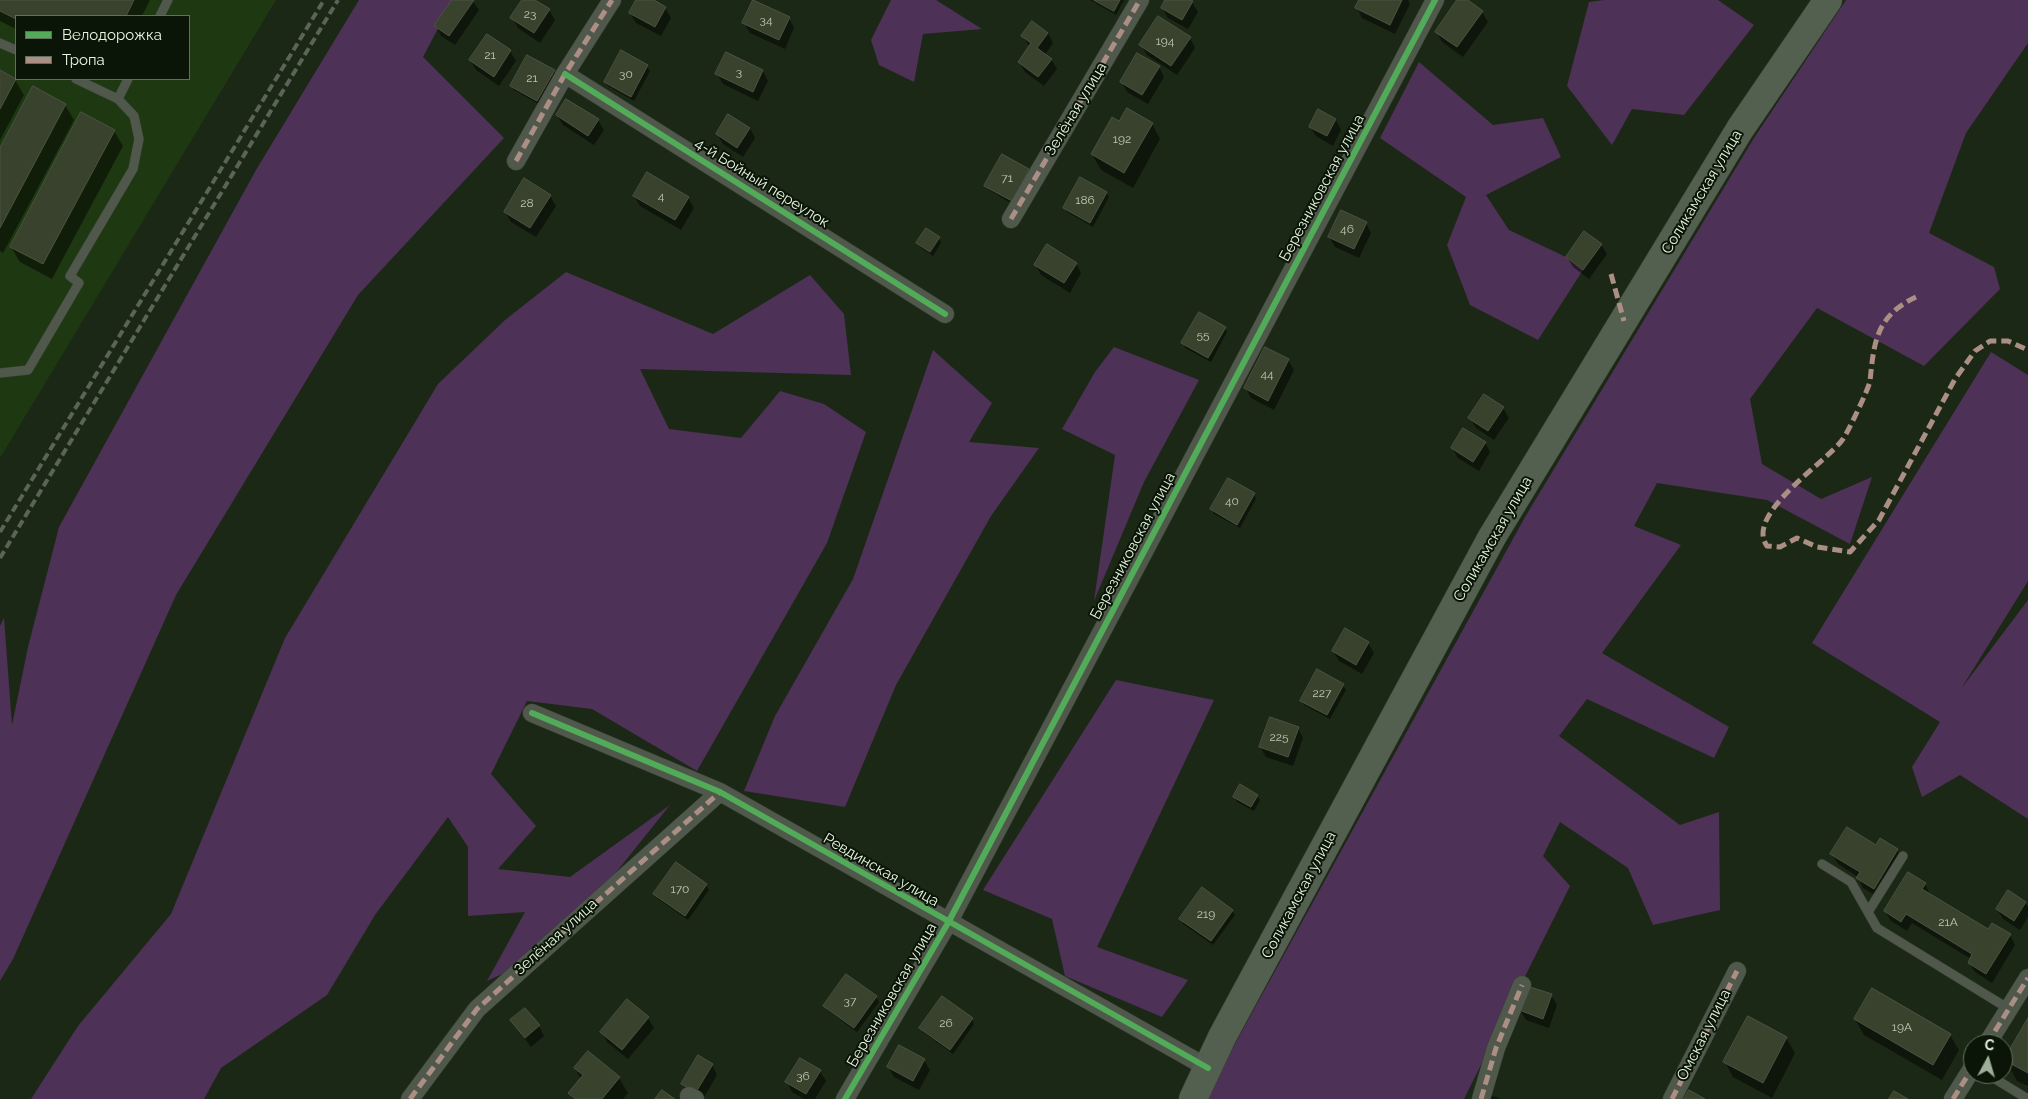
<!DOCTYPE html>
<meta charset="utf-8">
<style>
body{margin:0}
#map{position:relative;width:2028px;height:1099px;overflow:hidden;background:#1c2816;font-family:Raleway,sans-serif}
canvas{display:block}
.legend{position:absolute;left:15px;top:15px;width:175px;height:65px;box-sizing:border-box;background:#0a1507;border:1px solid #626f5e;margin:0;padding:6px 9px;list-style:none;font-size:15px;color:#e6f6e0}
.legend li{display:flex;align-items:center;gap:10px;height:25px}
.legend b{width:25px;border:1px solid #626f5e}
.north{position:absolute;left:1963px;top:1034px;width:50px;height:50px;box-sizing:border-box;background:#0a1507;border:1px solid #626f5e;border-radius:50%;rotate:6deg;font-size:14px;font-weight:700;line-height:20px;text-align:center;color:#e6f6e0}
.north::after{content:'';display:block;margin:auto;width:18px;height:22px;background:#9fae99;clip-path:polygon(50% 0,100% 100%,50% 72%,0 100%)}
</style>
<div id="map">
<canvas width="2028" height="1099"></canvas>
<ul class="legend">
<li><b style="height:6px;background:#51ab58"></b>Велодорожка</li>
<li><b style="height:6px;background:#ac8f84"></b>Тропа</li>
</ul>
<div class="north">С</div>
</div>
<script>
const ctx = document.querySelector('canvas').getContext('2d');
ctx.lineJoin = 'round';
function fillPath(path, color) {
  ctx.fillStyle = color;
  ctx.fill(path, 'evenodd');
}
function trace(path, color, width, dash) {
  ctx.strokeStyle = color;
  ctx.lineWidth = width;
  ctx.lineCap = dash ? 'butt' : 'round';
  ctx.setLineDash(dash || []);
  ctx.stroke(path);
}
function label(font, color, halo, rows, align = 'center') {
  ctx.font = font + ' Raleway,sans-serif';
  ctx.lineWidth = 4;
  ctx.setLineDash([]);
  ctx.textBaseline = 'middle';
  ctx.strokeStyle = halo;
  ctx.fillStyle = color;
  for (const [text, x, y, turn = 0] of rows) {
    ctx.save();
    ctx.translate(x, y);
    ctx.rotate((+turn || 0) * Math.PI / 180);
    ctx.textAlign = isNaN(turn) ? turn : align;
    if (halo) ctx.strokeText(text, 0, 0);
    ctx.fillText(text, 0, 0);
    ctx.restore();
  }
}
fillPath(new Path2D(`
 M0,0H276L0,458ZM16,16H189V79H16Z`), '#1e3812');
fillPath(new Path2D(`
 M359,0H453L423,57L504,138L358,295L176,595L13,959L0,981V626L4,618L12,725L28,647L59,527L256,170Z
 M891,0H936L982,29L923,34L914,82L879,65L871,40Z
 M1604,0H1718L1754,25L1684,115L1632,109L1612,145L1567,86L1589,2Z
 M1846,0H2028V43L1966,133L1929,233L1994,267L2000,289L1924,366L1817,308L1750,399L1762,464L1821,499L1872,477L1850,544L1767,500L1657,483L1634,526L1681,545L1602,653L1729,727L1714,758L1587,699L1559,736L1680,825L1719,812L1720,910L1653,925L1628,868L1560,822L1543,856L1570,886L1464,1099H1207L1220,1071L1525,517L1754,138Z
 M1419,62L1493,125L1543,118L1561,157L1486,195L1509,230L1566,257L1583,270L1538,340L1470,305L1447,245L1466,197L1380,138Z
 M566,272L713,334L810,275L844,314L851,375L640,369L669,429L741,438L780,391L824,404L866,432L827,543L697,771L592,709L527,701L491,774L536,826L498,869L570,877L670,805L594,900L528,962L487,981L525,912L468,916V847L448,817L375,915L327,995L221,1068L204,1099H31L78,1026L171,914L285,638L438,384L505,320Z
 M1114,347L1199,380L1144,482L1094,601L1115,455L1062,429L1095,372Z
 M933,350L992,403L969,442L1039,448L991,516L896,685L845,807L744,791L775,716L853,579Z
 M1991,352L2028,375V581L1961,689L2028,600V819L1960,775L1922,797L1912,767L1940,722L1812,643Z
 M1116,680L1214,700L1097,947L1188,980L1162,1017L1065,976L1052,919L983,890Z`), '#4d3156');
fillPath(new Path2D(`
 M0,0H150L142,16H16V29L0,21Z
 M453,0H472L479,10L455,45L441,36L436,26Z
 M524,0H533L549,10L555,20L540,43L518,28L512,18Z
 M637,0H651L665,8L671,18L661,36L636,23L630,13Z
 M1090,0H1124L1116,15Z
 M1167,0H1188L1192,2L1198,12L1188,29L1168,18L1162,8Z
 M1361,0H1408L1410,4L1395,34L1362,18L1357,8Z
 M1459,0H1465L1482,12L1488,22L1463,57L1442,42L1437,32Z
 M789,18L794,28L785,49L750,33L744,23Z
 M1048,33L1053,43L1045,55L1051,59L1057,69L1044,86L1025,72L1019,62L1030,47L1022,36Z
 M487,35L510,51L516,61L499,86L476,70L470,60Z
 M1190,38L1195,48L1177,75L1147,55L1141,45Z
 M622,52L647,66L650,71L634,101L608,86L605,82Z
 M1159,67L1164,77L1148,104L1127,92L1122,82Z
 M554,71L556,75L540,105L514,90L511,86Z
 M763,71L768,81L758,101L723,84L717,74Z
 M0,72L15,80L24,95L0,140Z
 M65,105L74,120L3,253L0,251V150Z
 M1319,111L1336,120L1341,130L1333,146L1316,136L1310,127Z
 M557,115L598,120L604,130L594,145L563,125Z
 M1120,123L1152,124L1160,139L1133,188L1101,170L1092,154Z
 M750,128L755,138L743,157L723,144L717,134Z
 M114,131L123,146L52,279L20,262L11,247Z
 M1028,170L1031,175L1014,205L989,190L986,186Z
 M1106,192L1109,197L1093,227L1067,212L1064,208Z
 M550,196L556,206L536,237L511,222L505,212Z
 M634,196L688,198L694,208L681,230L640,206Z
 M1366,223L1371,233L1359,258L1335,247L1329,237Z
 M939,238L941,243L933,256L920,247L917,243Z
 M1601,244L1607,254L1589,279L1573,267L1567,257Z
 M1076,263L1081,273L1070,293L1041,275L1035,265Z
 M1225,328L1227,332L1211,362L1185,348L1183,343Z
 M1288,360L1294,370L1274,410L1251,398L1246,388Z
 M1503,408L1509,418L1494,440L1476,428L1470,418Z
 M1485,442L1490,452L1479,471L1458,458L1452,448Z
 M1254,494L1256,499L1240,528L1214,514L1212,509Z
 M1368,643L1374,653L1362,674L1339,661L1333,651Z
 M1343,685L1346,690L1330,719L1304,705L1301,701Z
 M1298,728L1303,738L1293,766L1266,757L1260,747Z
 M1257,796L1260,800L1254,811L1237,802L1234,797Z
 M1881,840L1897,850L1903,860L1880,898L1863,888L1858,877L1838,864L1832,854L1877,846Z
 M676,864L706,885L709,890L688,920L658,899L655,894Z
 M1925,884L1930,895L1988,931L2010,935L2015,945L1992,983L1975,972L1969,963L1971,959L1912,923L1907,931L1891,921L1885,911Z
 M2025,902L2028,907V917L2020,930L2003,919L1997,909Z
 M1232,911L1235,915L1213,945L1183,924L1181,919Z
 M1551,995L1557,1005L1549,1028L1526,1020L1520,1010Z
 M876,997L879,1002L857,1032L827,1010L825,1006Z
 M627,1000L648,1018L654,1028L628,1059L607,1042L602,1032Z
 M972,1019L974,1024L953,1054L923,1032L920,1028Z
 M1855,1019L1950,1035L1959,1050L1942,1080L1864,1035Z
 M2028,1020V1086L2017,1081L2006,1060Z
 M512,1021L539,1026L544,1036L531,1047Z
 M1786,1038L1795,1053L1772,1098L1733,1077L1725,1062Z
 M924,1060L930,1070L919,1090L894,1077L888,1067Z
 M712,1065L717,1075L703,1099L689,1094L683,1084Z
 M575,1068L619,1078L628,1093L623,1099H573L570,1093L581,1079Z
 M820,1071L826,1081L815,1099H804L792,1092L787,1082Z
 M1487,1094L1501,1099H1485Z`), '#0007');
const building = new Path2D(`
 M0,0H134L126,16H16V19L0,11Z
 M452,0H474L449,36L434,26Z
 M522,0H535L550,9L534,33L510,18Z
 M636,0H654L666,7L655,27L629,13Z
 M753,0L790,17L779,40L742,23Z
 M1094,0H1120L1114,11Z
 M1165,0H1190L1193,1L1182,20L1161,8Z
 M1359,0H1402L1390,25L1355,8Z
 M1457,0H1468L1483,11L1457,47L1435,32Z
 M1158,16L1191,37L1171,66L1139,45Z
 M1032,21L1048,33L1037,48L1052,59L1038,77L1018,62L1031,43L1021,36Z
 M487,34L511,50L494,77L469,60Z
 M621,50L648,65L631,97L604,82Z
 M726,52L763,70L753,92L715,74Z
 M1137,53L1160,66L1142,95L1120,82Z
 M527,55L555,70L537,101L510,86Z
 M0,70L16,79L0,109Z
 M33,86L66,104L0,228V148Z
 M566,99L599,119L588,136L556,115Z
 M1127,108L1153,123L1124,173L1091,154L1112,117L1119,121Z
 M1318,109L1336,119L1327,136L1309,127Z
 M81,112L115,130L43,264L10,247Z
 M728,114L750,128L737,148L716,134Z
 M1002,154L1029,169L1012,201L984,186Z
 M647,172L689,197L675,220L633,196Z
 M1080,177L1107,192L1090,223L1063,208Z
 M524,178L551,195L530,228L504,212Z
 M1341,210L1367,222L1354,249L1328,237Z
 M926,228L940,237L930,252L916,243Z
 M1584,231L1602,244L1583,270L1566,257Z
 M1047,244L1077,263L1064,283L1034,265Z
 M1199,312L1226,327L1208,358L1181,343Z
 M1265,347L1289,359L1268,401L1244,388Z
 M1484,394L1504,407L1488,431L1468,418Z
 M1463,428L1486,442L1473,462L1451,448Z
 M1228,478L1255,493L1237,525L1210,509Z
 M1345,628L1369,642L1356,665L1332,651Z
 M1317,669L1344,684L1327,715L1300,701Z
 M1270,717L1299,727L1288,757L1259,747Z
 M1240,784L1258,795L1251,807L1233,797Z
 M1847,827L1876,845L1880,838L1898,849L1874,889L1856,878L1860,872L1830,854Z
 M676,862L707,884L685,916L653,894Z
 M1908,872L1926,883L1922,889L1988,929L1992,923L2011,934L1986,974L1968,963L1972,954L1906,914L1901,922L1884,911Z
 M1202,887L1233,910L1211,941L1179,919Z
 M2008,890L2026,902L2014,921L1996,909Z
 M846,974L877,996L854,1028L823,1006Z
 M1527,986L1552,994L1543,1019L1519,1010Z
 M1872,988L1951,1034L1933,1065L1854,1019Z
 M942,996L973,1018L950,1050L919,1028Z
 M627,999L649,1017L622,1050L600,1032Z
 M525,1008L540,1025L525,1038L510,1020Z
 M1748,1016L1787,1037L1763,1083L1723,1062Z
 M2028,1018V1073L2004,1060Z
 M899,1045L925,1059L913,1081L887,1067Z
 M588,1051L620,1077L602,1099H575L568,1093L583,1075L574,1068Z
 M698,1055L713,1064L696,1092L681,1084Z
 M800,1058L821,1070L806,1094L785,1082Z
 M662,1090L675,1099H655Z
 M1689,1090L1705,1099H1684Z
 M1894,1091L1908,1099H1889Z`);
fillPath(building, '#39422d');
trace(building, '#4b5342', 1);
const service = new Path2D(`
 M160,16L168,0
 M0,43L16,50
 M76,79L118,99L128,79
 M0,373L28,370L79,283L70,276L133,169L139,139L134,116L118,99
 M1822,864L1851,882L1877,928L2009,1009
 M1868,912L1903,856
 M1987,1074L2028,1099`);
const minor = new Path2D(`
 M565,74L945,314
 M516,161L565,74L612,0
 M1011,219L1140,0
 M532,713L720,792L1208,1068
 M1987,1044L2028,978
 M689,1096L695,1099
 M410,1099L477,1009L720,792
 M845,1099L948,923L1435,0
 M1481,1099L1496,1048L1522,985
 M1672,1099L1737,971
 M1953,1099L1973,1067`);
const primary = new Path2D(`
 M1193,1099L1222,1037L1492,537L1740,129L1828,0`);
trace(service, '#374234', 10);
trace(minor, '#374234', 19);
trace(primary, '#374234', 29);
trace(service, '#4f584b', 9);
trace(minor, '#4f584b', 18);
trace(primary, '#535f4f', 28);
trace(new Path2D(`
 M0,532L324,0
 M0,558L338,0`), '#5a6457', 4, [8, 4]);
trace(new Path2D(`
 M516,161L565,74L612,0
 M1011,219L1140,0
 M1611,274L1624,321
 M1916,297C1876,316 1874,342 1870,381C1869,388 1848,432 1843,439C1827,462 1744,514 1767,546L1780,547L1797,538L1817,547L1850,552L1879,520L1955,379L1975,351L1990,341H2008L2028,350
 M1987,1044L2028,978
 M410,1099L477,1009L720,792
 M1481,1099L1496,1048L1522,985
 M1672,1099L1737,971
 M1953,1099L1973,1067`), '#ac8f84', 5, [10, 5]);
trace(new Path2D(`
 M565,74L945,314
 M532,713L720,792L1208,1068
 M845,1099L948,923L1435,0`), '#51ab58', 6);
label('12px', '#bbc9b3', null, [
 ["23",530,14],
 ["34",766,20],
 ["194",1165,41],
 ["21",490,55],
 ["3",739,72],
 ["30",626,74],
 ["21",532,78],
 ["192",1122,139],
 ["71",1007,178],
 ["4",661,196],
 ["186",1085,200],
 ["28",527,203],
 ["46",1347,229],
 ["55",1203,335],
 ["44",1267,374],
 ["40",1232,501],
 ["227",1322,693],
 ["225",1279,737],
 ["170",680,889],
 ["219",1206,914],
 ["21А",1948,922],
 ["37",850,1001],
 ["26",946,1023],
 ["19А",1902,1027],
 ["36",803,1076]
]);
label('15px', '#e6f6e0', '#0a1507', [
 ["Зелёная улица",1076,109,-59],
 ["4-й Бойный переулок",762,183,32],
 ["Березниковская улица",1322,188,-62],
 ["Соликамская улица",1702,192,-59],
 ["Соликамская улица",1493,539,-60],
 ["Березниковская улица",1133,546,-62],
 ["Ревдинская улица",881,870,30],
 ["Соликамская улица",1299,895,-62],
 ["Зелёная улица",556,937,-42],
 ["Березниковская улица",892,995,-60],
 ["Омская улица",1704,1035,-63]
]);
</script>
